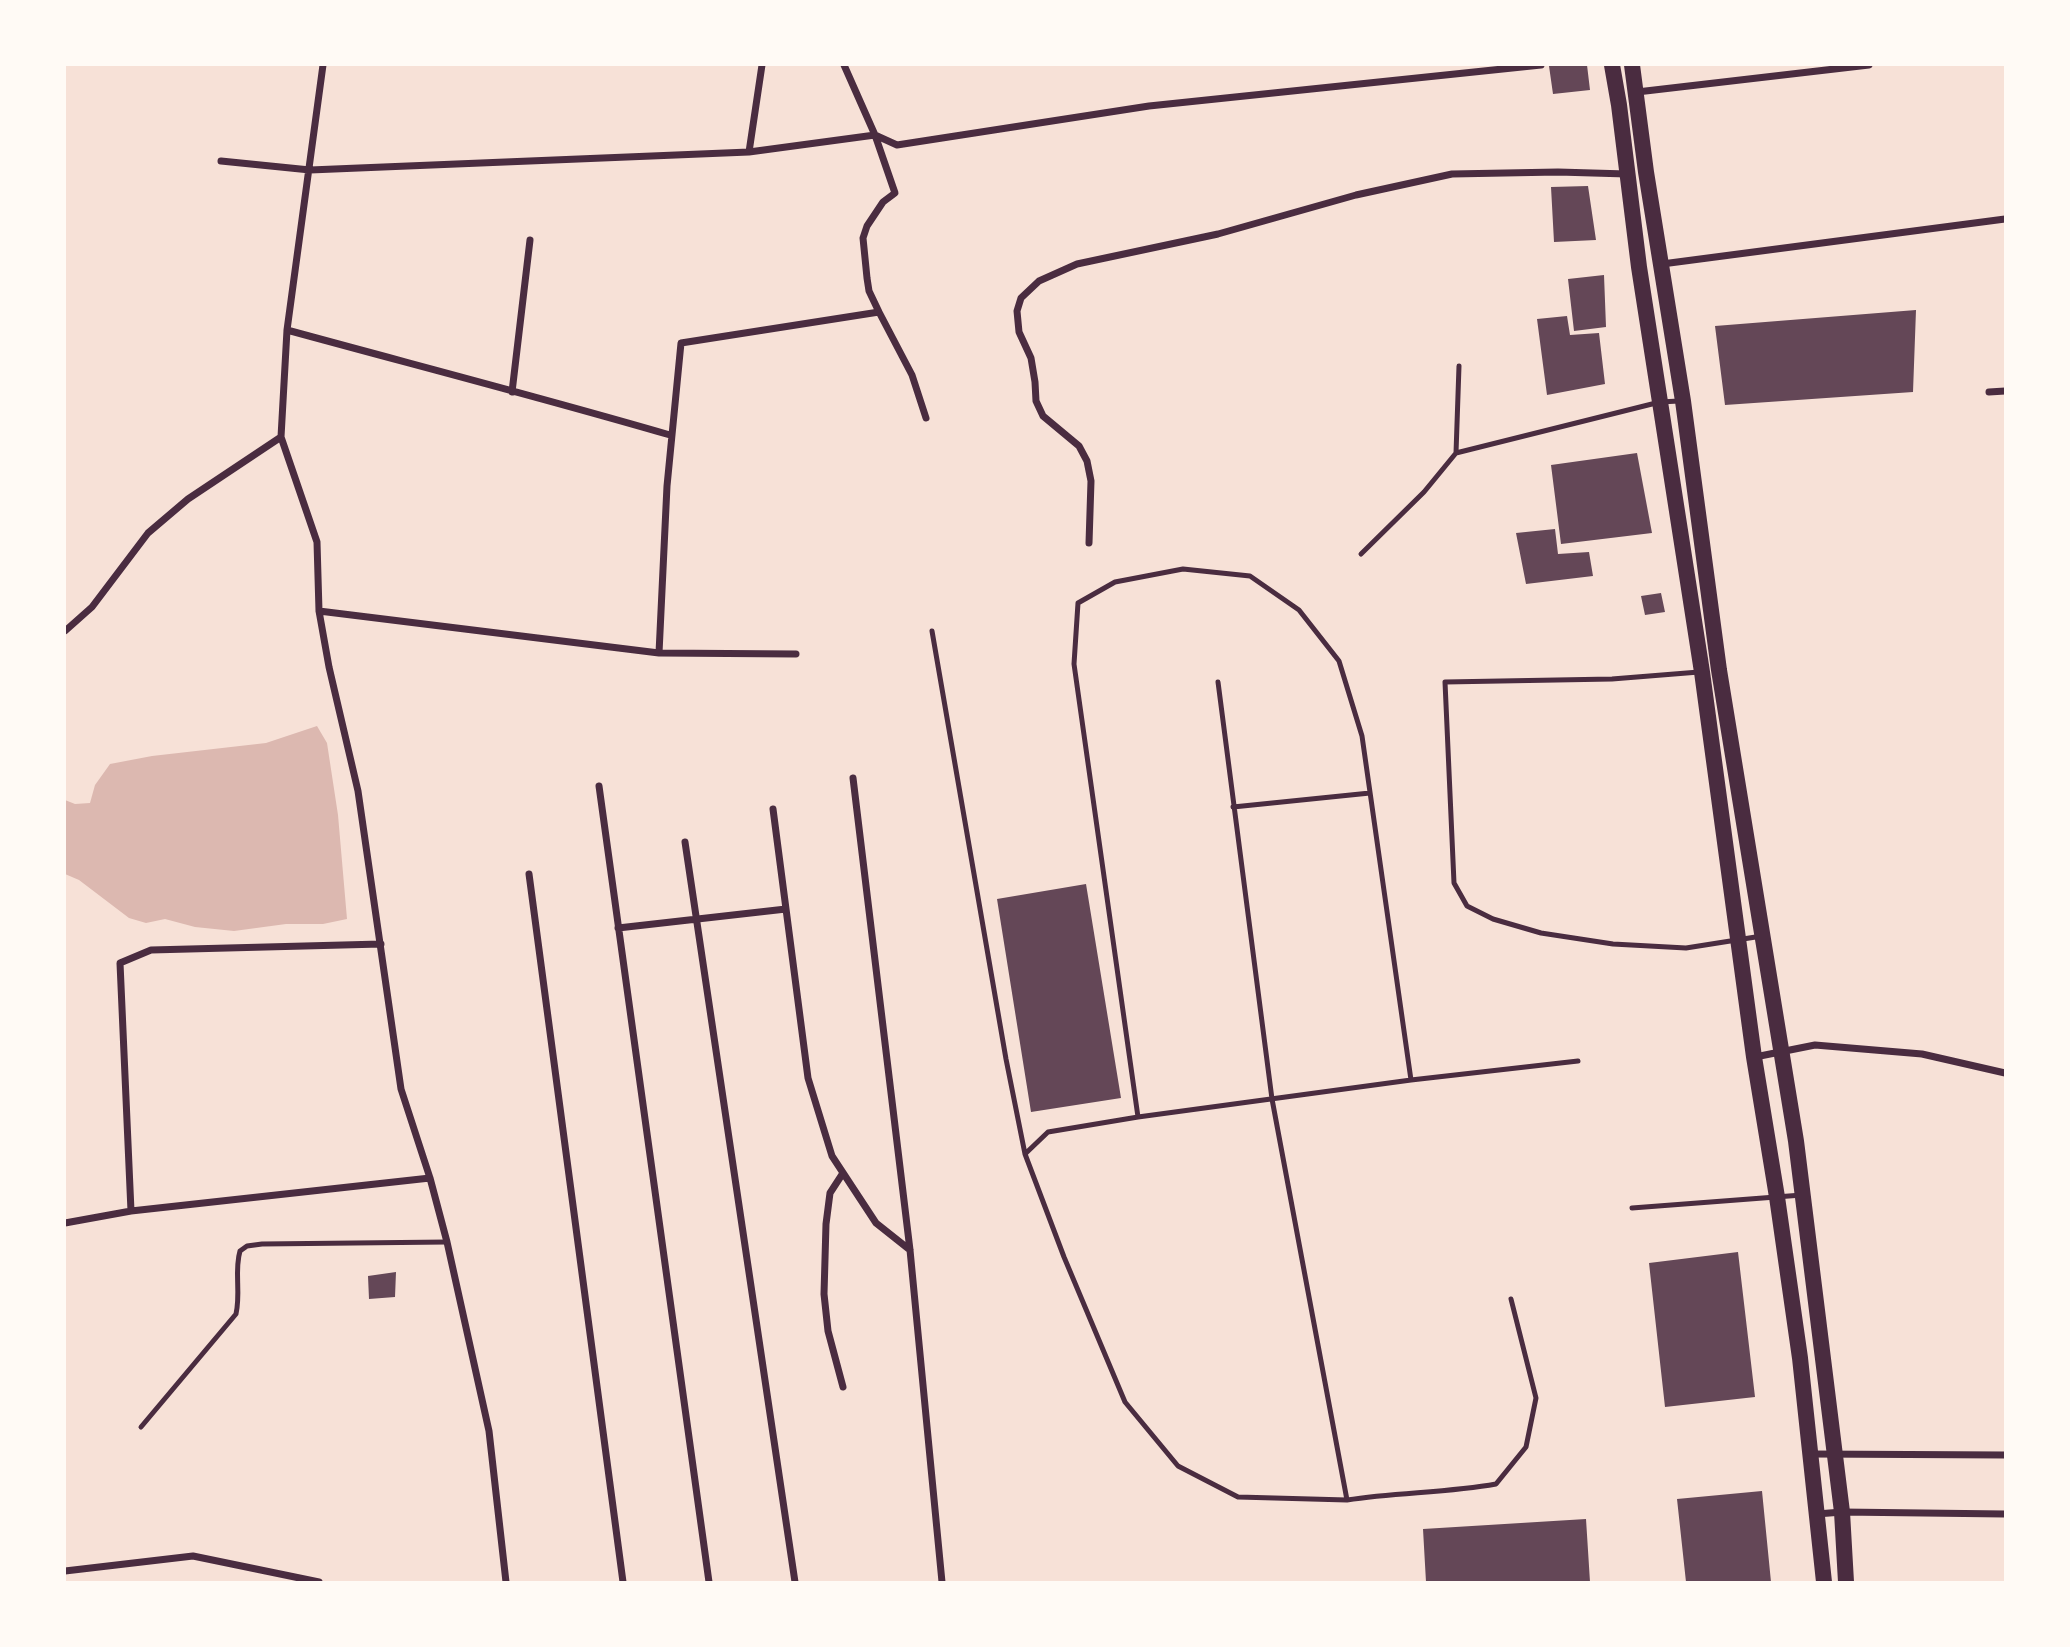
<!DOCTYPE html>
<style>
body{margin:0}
#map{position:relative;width:2070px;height:1647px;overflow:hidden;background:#f7e1d7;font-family:Quicksand,sans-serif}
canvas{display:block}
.frame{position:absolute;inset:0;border:66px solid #fffaf5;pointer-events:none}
</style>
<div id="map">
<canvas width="2070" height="1647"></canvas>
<div class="frame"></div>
</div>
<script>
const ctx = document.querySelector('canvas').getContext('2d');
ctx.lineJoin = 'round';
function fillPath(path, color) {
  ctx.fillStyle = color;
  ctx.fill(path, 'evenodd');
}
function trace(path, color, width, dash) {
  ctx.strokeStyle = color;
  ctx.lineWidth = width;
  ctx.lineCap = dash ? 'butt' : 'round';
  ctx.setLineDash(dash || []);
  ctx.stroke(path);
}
fillPath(new Path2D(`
 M317,726L327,743L338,815L347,919L323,924H286L234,931L195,927L165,919L146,923L129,918L79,880L65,874V800L75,804L90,803L95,785L110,764L152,756L266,743Z`), '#dcb8b0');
fillPath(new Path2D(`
 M1564,65H1587L1590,90L1553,94L1549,66Z
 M1588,186L1596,240L1554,242L1551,187Z
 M1604,275L1606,327L1574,331L1568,279Z
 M1916,310L1913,392L1725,405L1715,326Z
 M1567,316L1570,335L1599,333L1605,384L1547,395L1537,319Z
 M1637,453L1652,533L1561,544L1551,465Z
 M1555,529L1558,554L1589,552L1593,576L1526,584L1516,533Z
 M1661,593L1665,612L1645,615L1641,596Z
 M1086,884L1121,1098L1031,1112L997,899Z
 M1738,1252L1755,1397L1665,1407L1649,1263Z
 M396,1272L395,1297L369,1299L368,1276Z
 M1762,1491L1771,1582H1686L1677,1499Z
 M1586,1519L1590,1582H1426L1423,1529Z`), '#644757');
trace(new Path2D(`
 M1456,453L1660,402L1679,401
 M1361,554L1424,492L1456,453L1459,366
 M932,631L1006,1059L1025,1154L1064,1257L1125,1402L1178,1466L1238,1497L1347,1500L1272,1099L1218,682
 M1699,672L1612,679L1445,682L1454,883L1467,906L1493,919L1541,933L1613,944L1686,948L1762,936
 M1233,807L1370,793
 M1138,1117L1074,664L1078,603L1115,582L1183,569L1250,576L1299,610L1339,661L1362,736L1411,1080
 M1025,1154L1048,1132L1138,1117L1411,1080L1578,1061
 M1632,1208L1802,1195
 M141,1427L236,1314C241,1292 234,1271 240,1251L247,1246L262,1244L447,1242
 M1347,1500C1397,1492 1447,1493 1496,1484L1526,1447L1536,1398L1511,1299`), '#4a2c40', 5);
trace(new Path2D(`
 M323,65L287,330L281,437L317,542L319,611L329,667L358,791L401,1089L430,1178L447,1242L489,1431L506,1582
 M844,65L875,135L895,193L883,202L867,226L863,238L867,278L869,291L879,312L912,375L926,418
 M1637,92L1869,65
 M749,152L762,65
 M221,161L310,170L749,152L875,135L897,145L1149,106L1541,65
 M1662,264L2005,219
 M287,330C415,365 543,398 670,435
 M512,392L530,240
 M1989,392L2005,391
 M1089,543L1091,481L1087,461L1079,446L1043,416L1036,401L1035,382L1031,358L1019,332L1017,311L1021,298L1039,281L1077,264L1218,234L1356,195L1452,174L1558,172L1627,174
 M319,611L659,653L796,654
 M65,631L92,607L148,533L188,499L281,437
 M659,653L667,486L681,343L879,312
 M853,778L910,1250L942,1582
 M599,786L709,1582
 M773,809L808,1078L832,1156L876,1223L910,1250
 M685,842L795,1582
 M529,874L623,1582
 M618,928L786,909
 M1755,1057L1815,1045L1922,1054L2005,1073
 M131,1211L120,963L151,950L381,944
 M65,1223L131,1211L430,1178
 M843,1387L828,1331L824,1294L826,1224L830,1193L843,1173
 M1811,1454L2005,1455
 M1817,1514L1842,1512L2005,1514
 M65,1571L193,1556L319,1582`), '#4a2c40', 7);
trace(new Path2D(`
 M1612,65L1619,105L1639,267L1702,672L1754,1057L1777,1197L1800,1358L1824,1582
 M1632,65L1646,172L1683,401L1719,670L1796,1141L1842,1512L1846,1582`), '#4a2c40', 16);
</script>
